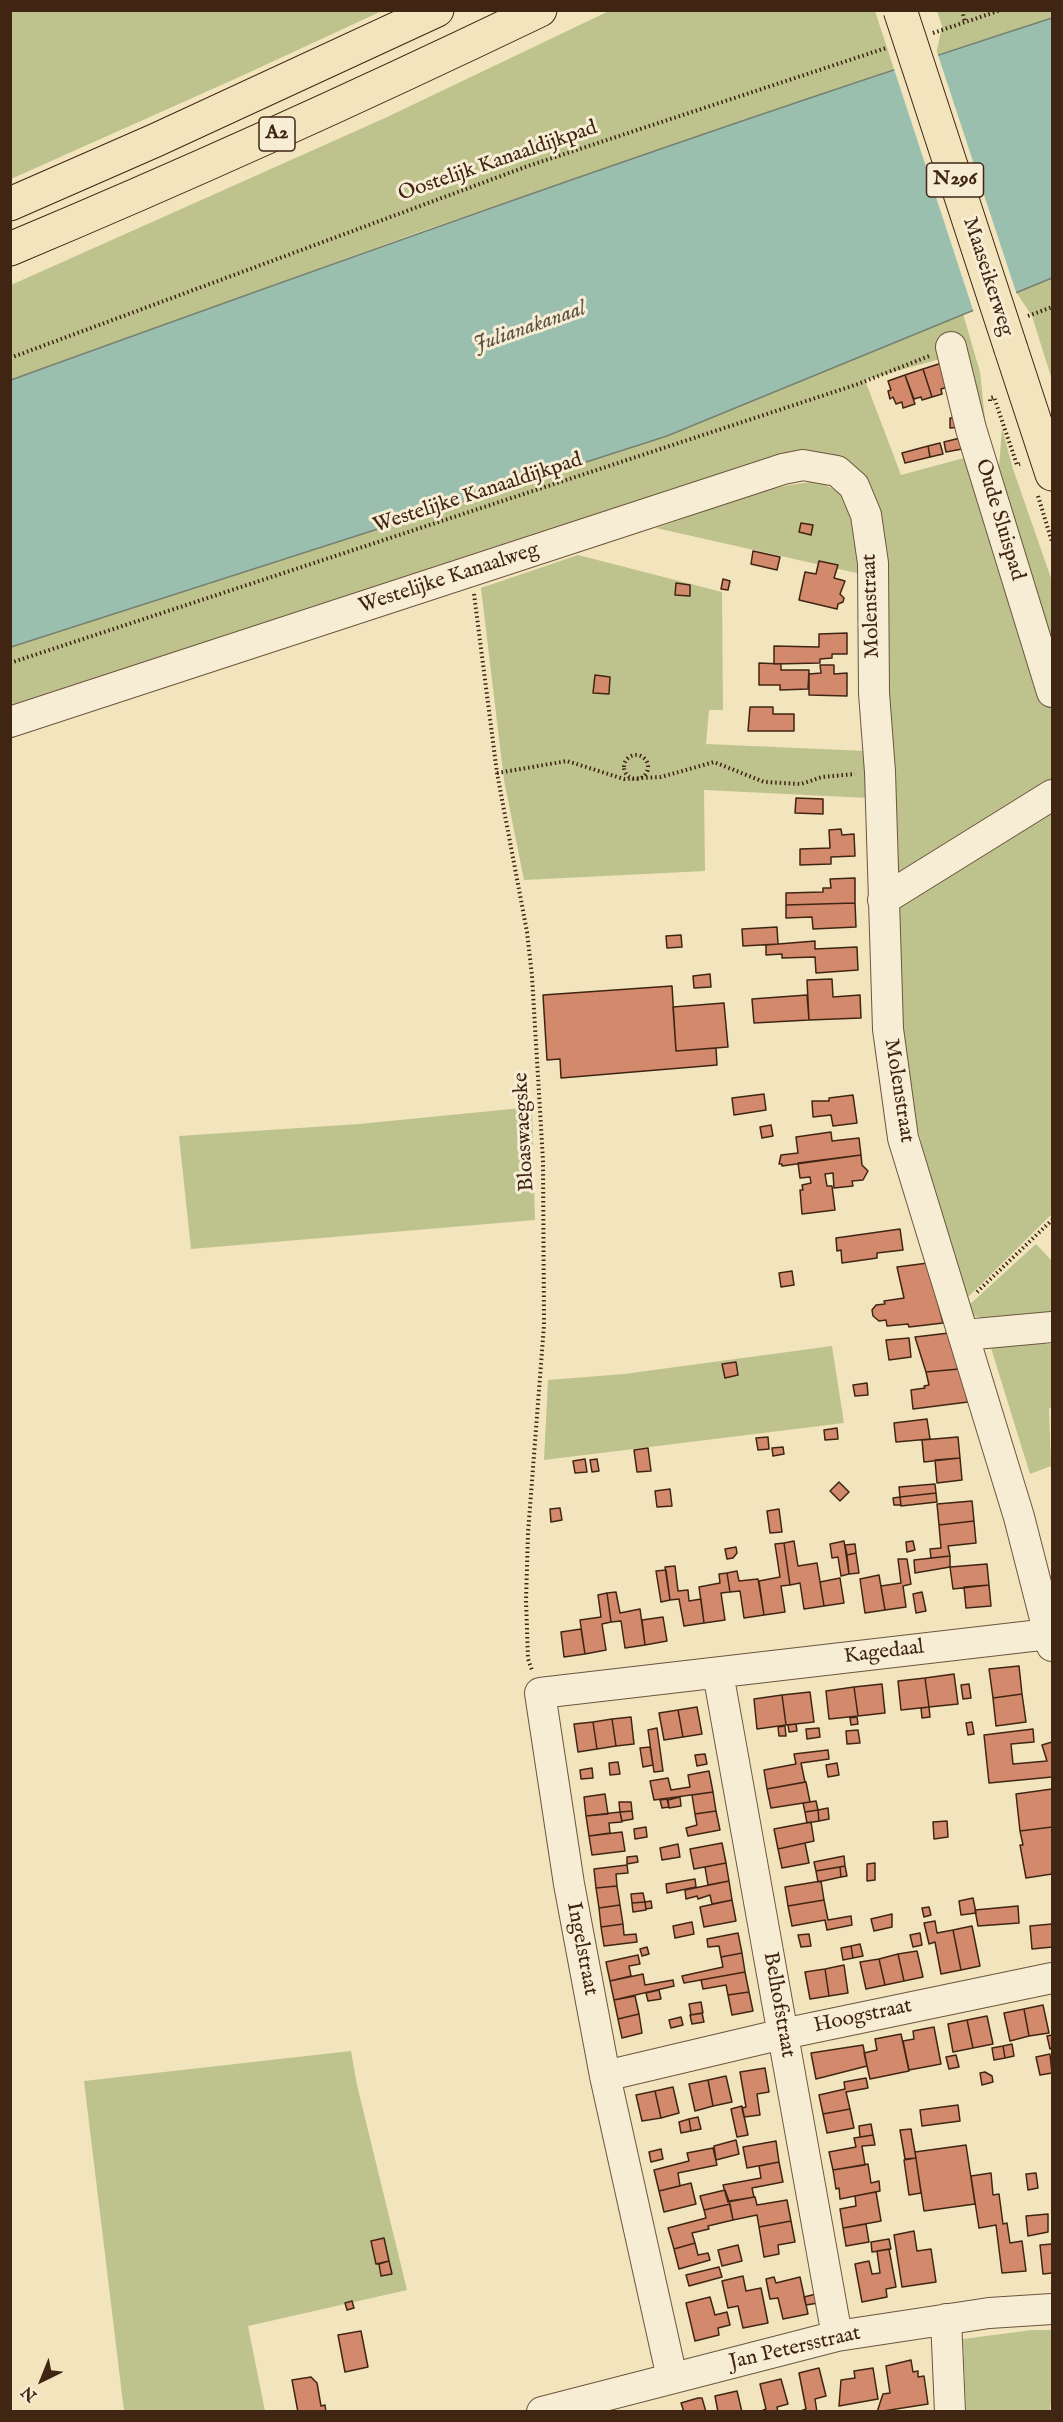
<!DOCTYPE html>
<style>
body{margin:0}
#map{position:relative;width:1063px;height:2422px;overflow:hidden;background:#f2e4bd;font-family:"IM FELL English",serif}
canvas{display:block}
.frame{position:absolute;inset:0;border:12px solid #402513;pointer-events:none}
.north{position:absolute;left:12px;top:2350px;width:60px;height:60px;-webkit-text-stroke:4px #f7edd4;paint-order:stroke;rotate:223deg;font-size:16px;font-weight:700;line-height:24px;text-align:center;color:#402513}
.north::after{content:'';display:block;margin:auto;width:21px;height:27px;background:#402513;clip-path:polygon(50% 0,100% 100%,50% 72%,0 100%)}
</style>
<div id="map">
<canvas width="1063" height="2422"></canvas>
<div class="frame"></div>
<div class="north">N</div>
</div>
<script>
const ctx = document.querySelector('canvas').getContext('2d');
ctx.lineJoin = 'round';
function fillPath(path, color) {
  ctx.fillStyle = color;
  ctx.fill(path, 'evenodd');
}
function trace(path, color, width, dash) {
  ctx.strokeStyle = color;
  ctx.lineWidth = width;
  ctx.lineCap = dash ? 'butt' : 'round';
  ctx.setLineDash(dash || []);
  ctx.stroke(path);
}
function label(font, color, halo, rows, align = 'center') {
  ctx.font = font + ' "IM FELL English",serif';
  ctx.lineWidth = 6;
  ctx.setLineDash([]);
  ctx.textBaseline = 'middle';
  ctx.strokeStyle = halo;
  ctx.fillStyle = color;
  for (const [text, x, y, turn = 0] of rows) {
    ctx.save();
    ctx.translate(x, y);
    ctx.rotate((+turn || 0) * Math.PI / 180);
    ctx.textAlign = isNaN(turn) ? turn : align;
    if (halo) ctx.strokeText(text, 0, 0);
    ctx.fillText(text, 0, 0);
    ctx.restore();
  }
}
fillPath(new Path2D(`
 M10,11L11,10L382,11L237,78L11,179Z
 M609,11H875L894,69L419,232L11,380V285L385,118Z
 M937,11H1052V18L936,55L942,26Z
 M1052,278V380L1032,316L1016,292Z
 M963,314L980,372L991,476L965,352L865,380L901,475L975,455L995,519L1002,428L1013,469L1052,581V1214L966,1299L947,1247L913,1110L894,992L886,579L828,464L11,722V647L667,436Z
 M817,482C831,486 849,497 854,511C859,526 859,557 861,574L656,528C703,513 769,483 817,482Z
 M578,555L722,592L723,710H709L706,744L866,751L868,798L704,790L705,871L524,880L504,780L481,588Z
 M532,1107L535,1220L191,1249L179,1136L359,1124Z
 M1036,1244L1052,1261V1312L984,1318L974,1316L969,1305Z
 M999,1341L1052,1344V1407L1049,1408L1051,1466L1030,1474L991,1348Z
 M832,1346L844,1423L544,1460L548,1380L624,1374Z
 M351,2051L357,2085L407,2290L248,2326L265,2411H124L84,2081Z
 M1032,2330H1052V2393L1050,2411H966L963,2339Z`), '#bec38e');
const water = new Path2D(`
 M1052,18V278L667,436L11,647V380C356,255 702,131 1052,18Z`);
fillPath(water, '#9bbfaf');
trace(water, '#778171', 1.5);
fillPath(new Path2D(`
 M937,52L1017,295L974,313L893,66Z`), '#f2e4bd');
const building = new Path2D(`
 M948,361V387L941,389L942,394L932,397L923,369Z
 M923,369L932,397L922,400L921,397L914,399L905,375Z
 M905,375L915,404L903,408L902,402L896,404L893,397L890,399L888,391L891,390L888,381Z
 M950,418H959L960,427L950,428Z
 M960,438L962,449L946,452L944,442Z
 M940,443L943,454L930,457L928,446Z
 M928,446L930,457L905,463L902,453Z
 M801,523L813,525L811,535L799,532Z
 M753,551L780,557L777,570L751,564Z
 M819,561L838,565L834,578L845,581L840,594L844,598L843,602L838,604L837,609L799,600L805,572L816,574Z
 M723,579L730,581L728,590L721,589Z
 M676,583L690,585V596L675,595Z
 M847,633V654H832V658L820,659V663L774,664V646L819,647V634Z
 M759,663L781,664V670H809L808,689L780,690V685H759Z
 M820,665H834V674L847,673V696L809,695V674L821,673Z
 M595,675L610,677L609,694L593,693Z
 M750,707H773V714H794V731H748Z
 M796,798L823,799V814L795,813Z
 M841,829L842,835L854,834L855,856L831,857V864L800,865V849L830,848L829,830Z
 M855,878V903L786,905V893L823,892V888H831L830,879Z
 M855,903L856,927L813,929L812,917L786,918V905Z
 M777,927L778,944L743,946L742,929Z
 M681,935L682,947L667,948L666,936Z
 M815,941V949L857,947L858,970L816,973L815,957L782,958V954L766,955V945Z
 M710,974L711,987L694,988L693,976Z
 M832,979L833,997L860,995L861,1018L809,1020L807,980Z
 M672,986L676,1051L716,1048L717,1065L561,1078L560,1059L547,1060L543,995Z
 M807,995L809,1020L754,1023L752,999Z
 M724,1003L728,1047L676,1051L673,1007Z
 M764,1094L766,1110L734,1115L732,1098Z
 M853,1095L857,1123L833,1126L831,1115L813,1117L812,1101H829V1098Z
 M771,1125L773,1136L762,1138L760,1127Z
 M831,1132L832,1141L859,1138L861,1155L782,1166V1164H779L781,1155L798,1153L796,1137Z
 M861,1155L862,1165L868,1171L863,1180L852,1181L853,1186L834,1188L833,1173L825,1174L827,1186H832L835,1210L802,1214L800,1190H803L802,1185L811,1183L810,1177L800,1178L798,1163Z
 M900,1229L903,1250L877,1253V1258L842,1263L841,1250L837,1251L836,1238Z
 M928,1263L943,1323L909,1327L908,1324L887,1326L886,1320L879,1321L873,1316L872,1310L876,1305L885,1304L884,1301L904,1298L897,1267Z
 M792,1271L794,1285L781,1287L779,1273Z
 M949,1333L959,1369L926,1372L915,1337Z
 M909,1338L911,1357L889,1360L886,1340Z
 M736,1362L738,1375L725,1378L722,1364Z
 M959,1369L968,1402L913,1409L911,1390L925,1388L924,1386L929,1385L926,1372Z
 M867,1383L868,1395L855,1396L853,1385Z
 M927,1419L930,1439L896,1442L894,1423Z
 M837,1428L838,1439L825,1440L824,1430Z
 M768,1437L769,1449L758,1450L756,1438Z
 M958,1437L960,1458L924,1462L922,1440Z
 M783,1447L784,1454L773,1456L772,1448Z
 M648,1448L651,1471L637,1472L634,1450Z
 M960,1458L962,1480L937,1483L935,1460Z
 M585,1459L587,1472L575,1473L573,1461Z
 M597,1459L599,1471L592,1472L590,1460Z
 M839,1482L849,1492L840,1501L830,1491Z
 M935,1484L936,1493L900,1497L899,1487Z
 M670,1489L672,1506L657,1507L655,1491Z
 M936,1493L937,1502L901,1506L900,1497Z
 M900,1497L901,1505H894L893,1498Z
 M972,1501L974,1521L939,1525L937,1504Z
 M560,1508L562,1520L551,1522L550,1509Z
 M779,1509L782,1532L770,1533L767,1511Z
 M974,1521L976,1543L948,1546L950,1556L931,1558L930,1549L941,1548L939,1525Z
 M794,1541L798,1566L817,1563L824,1606L804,1609L800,1583L790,1585L784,1543Z
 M844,1541L849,1574L841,1576L838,1557L832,1558L830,1544Z
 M913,1541L915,1550L907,1552L906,1542Z
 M784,1543L790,1585L781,1586L785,1612L764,1615L759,1581L780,1577L775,1544Z
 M855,1544L856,1553L847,1555L845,1545Z
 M736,1547L737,1553L733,1558L727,1559L725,1549Z
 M856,1553L859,1573L849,1574L847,1555Z
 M950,1556V1567L915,1573L914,1560Z
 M898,1559H907L911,1584L903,1586L906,1607L885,1610L881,1586L901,1583Z
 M987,1564L989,1585L953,1589L950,1567Z
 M675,1566L678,1591L688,1590L689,1601L701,1599L704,1623L684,1626L679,1599L670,1600L665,1567Z
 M666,1570L670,1600L661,1602L656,1571Z
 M737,1571L739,1581L758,1579L764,1615L744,1618L740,1591L730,1592L727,1573Z
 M727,1573L730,1592L721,1593L725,1620L704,1623L699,1587L720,1583L719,1574Z
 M879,1575L885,1610L865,1613L860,1579Z
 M840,1578L844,1603L824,1606L820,1582Z
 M989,1585L991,1606L966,1608L964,1587Z
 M616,1592L620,1613L640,1609L645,1645L625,1648L621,1621L611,1622L607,1593Z
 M922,1592L926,1611L916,1613L913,1594Z
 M607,1593L611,1622L602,1624L606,1650L585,1654L580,1620L601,1617L598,1595Z
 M663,1617L667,1641L645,1645L642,1620Z
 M581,1629L585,1654L564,1657L561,1632Z
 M1019,1666L1022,1694L993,1698L989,1669Z
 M954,1674L958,1704L929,1707L925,1678Z
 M925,1678L929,1707L901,1710L898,1681Z
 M882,1684L885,1713L858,1716L854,1687Z
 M969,1684L971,1698L963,1699L961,1685Z
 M854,1687L858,1716L829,1719L826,1691Z
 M810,1692L814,1722L786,1725L782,1695Z
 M1022,1694L1026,1722L996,1726L993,1698Z
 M782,1695L786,1725L757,1729L754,1699Z
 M697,1707L702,1734L683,1737L678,1710Z
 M929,1707L930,1717L922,1718L921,1708Z
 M678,1710L683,1737L664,1740L659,1713Z
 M631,1717L634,1744L616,1746L612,1719Z
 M857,1717L858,1724L851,1725L850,1718Z
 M612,1719L616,1746L597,1749L593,1722Z
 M593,1722L597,1749L578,1752L574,1724Z
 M972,1722L974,1734L968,1735L966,1723Z
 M796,1724L797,1731L789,1732L788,1725Z
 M785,1726L786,1736H779L778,1727Z
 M657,1728L663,1771L654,1772L648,1730Z
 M819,1728L820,1737L807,1739L806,1729Z
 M1033,1729L1034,1742L1011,1744L1013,1764L1047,1761L1042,1745L1052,1742V1777L989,1783L984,1735Z
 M858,1730L860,1743L847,1744L846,1731Z
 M650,1747L653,1765L643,1767L640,1748Z
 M828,1750L829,1759L801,1763L805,1782L767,1789L764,1770L796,1764L794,1754Z
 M705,1754L707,1764L697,1766L695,1755Z
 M618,1762L620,1774L610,1775L609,1763Z
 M837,1763L839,1775L828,1777L826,1765Z
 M592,1768L593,1778L581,1779L580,1770Z
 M709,1771L713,1792L654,1800L650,1781L668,1778L671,1790L690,1787L688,1775Z
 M806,1782L810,1802L771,1808L767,1789Z
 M1052,1789V1827L1020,1831L1016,1794Z
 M713,1792L716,1811L695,1814L692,1795Z
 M605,1794L608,1814L586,1816L584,1797Z
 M680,1797L681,1806L669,1808L668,1800Z
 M667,1799L669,1807L662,1808L660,1800Z
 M816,1801L818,1810L805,1812L803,1803Z
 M619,1802H631L632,1811L620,1812Z
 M828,1808L829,1819L819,1821L818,1810Z
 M818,1810L819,1821L807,1823L805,1812Z
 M632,1811L633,1819L622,1821L620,1812Z
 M716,1811L720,1830L688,1836L686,1828L697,1825L695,1814Z
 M620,1812L622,1822L609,1823L610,1833L589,1836L586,1816Z
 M947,1821L948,1837L934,1839L933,1822Z
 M811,1822L814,1841L778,1849L774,1829Z
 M646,1827L647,1837L635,1839L634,1829Z
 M1052,1827V1874L1026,1878L1020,1845H1023L1020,1831Z
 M622,1832L625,1851L592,1855L589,1836Z
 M722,1843L726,1863L694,1869L690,1849Z
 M805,1843L809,1863L782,1868L778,1849Z
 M678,1844L680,1857L662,1860L660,1848Z
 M637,1856L638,1862L627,1864V1857Z
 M844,1856L845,1866L816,1871L814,1862Z
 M726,1863L729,1881L708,1885L705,1867Z
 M875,1863V1880L867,1881V1864Z
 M627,1865L628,1873L616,1874L617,1886L596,1888L594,1869Z
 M845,1866L847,1876L841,1877L840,1867Z
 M840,1867L841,1877L818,1882L816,1871Z
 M695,1879L696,1887L667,1893L666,1884Z
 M729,1881L732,1900L712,1904L710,1895L698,1899L697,1896L686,1899L685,1890Z
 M821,1881L824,1900L788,1906L785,1887Z
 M617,1886L620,1905L599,1908L596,1888Z
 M643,1893L645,1902L632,1903L631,1894Z
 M973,1898L976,1913L961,1915L959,1901Z
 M732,1900L736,1921L704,1927L700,1907Z
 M824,1900L828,1920L851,1916L852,1925L827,1930L825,1920L792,1926L788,1906Z
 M651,1901L652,1908L646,1909L645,1902Z
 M645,1902L646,1910L633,1912L632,1903Z
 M620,1905L623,1924L601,1927L599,1908Z
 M1018,1906L1019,1923L978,1926L975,1910Z
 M929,1907L931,1915L924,1917L922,1908Z
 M892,1914V1927L874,1931L871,1919Z
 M935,1921L937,1933L953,1930L961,1970L941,1974L935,1942L929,1944L924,1923Z
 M692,1922L694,1934L675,1938L673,1926Z
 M623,1924L624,1935L636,1934L637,1942L604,1946L601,1927Z
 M1052,1924V1947L1032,1949L1030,1926Z
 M972,1926L980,1966L961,1970L953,1930Z
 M738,1933L742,1953L721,1957L719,1946L708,1947L707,1939Z
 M920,1933L922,1945L913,1947L910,1935Z
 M809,1934L811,1946L801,1947L798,1935Z
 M860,1944L863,1956L853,1958L851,1946Z
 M851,1946L853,1958L843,1960L841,1948Z
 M647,1947L649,1954L642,1956L640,1949Z
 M917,1951L923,1977L904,1981L898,1954Z
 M742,1953L745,1972L684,1983L682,1976L723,1967L721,1957Z
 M898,1954L904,1981L885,1985L879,1959Z
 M638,1955L640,1964L629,1966L631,1976L610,1981L606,1962Z
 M879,1959L885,1985L866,1989L860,1962Z
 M844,1965L848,1993L829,1996L825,1969Z
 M825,1969L829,1996L810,1999L805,1972Z
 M745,1972L749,1992L728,1995L726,1985L703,1989L701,1980Z
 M643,1974L645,1985L673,1980L674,1986L614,2000L610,1981Z
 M659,1990L661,1999L648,2001L646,1993Z
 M749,1992L753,2011L732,2015L728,1995Z
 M635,1996L639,2014L618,2019L614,2000Z
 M701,2002L703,2013L691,2015L689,2004Z
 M1043,2005L1049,2033L1029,2036L1024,2009Z
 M1024,2009L1029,2036L1010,2041L1004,2013Z
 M702,2013L704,2022L692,2024L690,2015Z
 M639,2014L642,2033L622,2038L618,2019Z
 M987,2016L993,2044L973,2048L967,2020Z
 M681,2017L683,2025L671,2028L669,2020Z
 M967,2020L973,2048L953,2052L948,2024Z
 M934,2027L941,2064L909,2070L903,2041L914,2039L913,2031Z
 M901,2034L909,2071L870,2079L864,2053L877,2050L875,2039Z
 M1052,2035V2048L1050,2049L1047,2036Z
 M1012,2044L1014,2056L1005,2058L1003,2046Z
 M863,2045L867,2066L816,2079L811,2053Z
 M1003,2046L1005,2058L994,2060L992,2048Z
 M1050,2054L1052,2073L1040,2075L1036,2057Z
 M956,2055L959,2067L949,2069L946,2057Z
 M765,2068L769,2092L757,2094L760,2115L744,2117L742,2108L746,2107L740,2072Z
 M985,2072L992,2076L993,2082L982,2085L980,2073Z
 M726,2076L732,2102L713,2106L708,2080Z
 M866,2078L868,2088L846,2092L850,2109L823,2114L819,2095L845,2089L844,2082Z
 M708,2080L713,2106L695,2111L689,2084Z
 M673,2087L679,2113L661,2118L655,2091Z
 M655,2091L661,2118L642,2121L636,2095Z
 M958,2105L960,2121L922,2126L920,2110Z
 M742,2106L748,2135L737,2137L731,2109Z
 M850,2109L854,2128L827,2133L823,2114Z
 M698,2117L701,2129L691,2131L689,2119Z
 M689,2119L691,2131L681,2133L679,2122Z
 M871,2124L873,2135L860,2137L859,2126Z
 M911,2129L916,2158L905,2159L900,2130Z
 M873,2135L875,2145L862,2146L865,2165L833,2170L829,2152L856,2147L854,2138Z
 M736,2140L739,2154L716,2160L714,2146Z
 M776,2141L779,2162L747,2168L743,2147Z
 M966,2145L975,2204L924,2211L915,2152Z
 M713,2148L717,2165L678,2173L680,2186L659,2191L654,2170L689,2161L687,2153Z
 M661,2149L663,2159L651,2162L649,2152Z
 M916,2158L921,2193L909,2195L904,2160Z
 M779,2162L783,2182L752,2188L754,2197L728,2202L723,2185L761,2178L759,2166Z
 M868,2164L871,2183L879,2181L880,2191L840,2199L839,2188L836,2189L833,2170Z
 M991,2173L993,2195L999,2194L1003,2224L1007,2223L1010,2243L1022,2241L1026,2271L1002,2273L996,2225L979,2228L971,2176Z
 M1036,2173L1038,2188L1028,2190L1026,2174Z
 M691,2183L696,2204L664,2212L659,2191Z
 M725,2190L730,2204L704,2210L700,2196Z
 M876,2192L881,2221L843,2228L840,2209L856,2206L855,2196Z
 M755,2197L757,2205L787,2200L791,2221L759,2227L757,2215L733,2220L729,2201Z
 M730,2204L733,2220L708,2226L709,2229L692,2233L695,2243L674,2249L668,2228L706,2218L704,2210Z
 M1048,2214V2232L1028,2236L1026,2216Z
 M791,2221L795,2242L778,2245L779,2254L764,2257L759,2227Z
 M866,2224L869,2242L846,2246L843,2228Z
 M914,2231L917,2251L931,2249L936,2282L902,2287L894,2235Z
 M384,2238L389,2261L376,2264L371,2241Z
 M889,2239L891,2249L872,2252L871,2242Z
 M695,2243L698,2255L708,2253L710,2260L679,2269L674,2249Z
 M1052,2244V2273L1043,2274L1040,2245Z
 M738,2245L742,2261L722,2266L718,2250Z
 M889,2249L896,2287L886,2289L887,2297L862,2302L855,2264L869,2261L872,2274L880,2273L877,2251Z
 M389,2261L392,2274L381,2276L379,2264Z
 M719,2267L722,2277L689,2286L686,2275Z
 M743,2276L746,2291L761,2288L768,2323L743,2328L738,2306L728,2308L722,2281Z
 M774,2277L776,2283L800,2277L808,2314L783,2319L778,2298L770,2299L766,2279Z
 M816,2294L818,2303L806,2305L804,2297Z
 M710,2297L715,2315L727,2312L730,2325L718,2328L719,2335L695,2341L686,2303Z
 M352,2301L354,2308L347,2310L345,2303Z
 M361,2331L368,2367L345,2372L338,2335Z
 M911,2360L913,2372L918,2371V2377L924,2376L928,2404L877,2412L883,2394L890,2393L886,2366Z
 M819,2368L826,2396L815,2399L817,2412H798L806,2409L799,2373Z
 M873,2368L878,2399L839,2406L841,2380L855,2378L854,2371Z
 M311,2377L317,2383L321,2406L325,2405L326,2412H298L292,2380Z
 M781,2379L788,2404L777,2407L778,2412H759L766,2409L760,2384Z
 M737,2391L742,2412H718L715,2396Z
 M698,2398H702L706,2412H684L681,2403Z`);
fillPath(building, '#d38a6c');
trace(building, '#402513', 1.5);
const minor = new Path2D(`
 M951,347L971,429L1052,692
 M10,722L783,469L803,465L837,471L854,486L866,515L873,563L874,693L880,772L888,1029L903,1138L1019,1517L1052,1646
 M883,900L1052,795
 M964,1335L1052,1327
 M718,1673L837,2336
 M605,2076L783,2034L1052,1978
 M946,2319L950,2412
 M672,2378L605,2076L569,1884L540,1693L1049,1634
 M542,2412L837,2336L989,2313L1052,2309`);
const major = new Path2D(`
 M1011,349L1052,474`);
const highway = new Path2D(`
 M10,204L156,140L437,10
 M10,249C189,174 365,94 540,10`);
trace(minor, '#6c553e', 32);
trace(major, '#402513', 35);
trace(highway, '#402513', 35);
trace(new Path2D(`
 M962,10L965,22
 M933,33L1001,10
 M1028,316L1052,307
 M10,358L528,166L886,48
 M990,401V398L994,397L1017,465L1020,464
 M1038,496L1052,542
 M474,594L497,773L527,932L532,976L543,1161L544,1325L528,1533L526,1600L528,1659L532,1670
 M10,663L858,384L929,356
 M624 767a12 12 0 1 1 24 0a12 12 0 1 1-24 0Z
 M497,773L567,761L624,779L661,777L714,762L764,782L801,784L822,777L855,774
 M977,1292L1052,1220`), '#402513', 4, [1.5, 3]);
trace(minor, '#f7edd4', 30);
trace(major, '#f2e4bd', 33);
trace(highway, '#f2e4bd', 33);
const majorBridge = new Path2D(`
 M900,10L1011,349`);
trace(majorBridge, '#402513', 35, []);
trace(majorBridge, '#f2e4bd', 33);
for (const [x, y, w] of [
 [277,134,36],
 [955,180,57]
]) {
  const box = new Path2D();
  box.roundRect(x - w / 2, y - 17, w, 34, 4.5);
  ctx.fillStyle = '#f7edd4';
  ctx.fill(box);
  trace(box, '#402513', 1.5);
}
label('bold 20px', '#402513', null, [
 ["A2",277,134],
 ["N296",955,180]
]);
label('21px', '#402513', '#f7edd4', [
 ["Oostelijk Kanaaldijkpad",498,162,-19],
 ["Maaseikerweg",987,277,72],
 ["Westelijke Kanaaldijkpad",478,494,-18],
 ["Oude Sluispad",999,520,73],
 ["Westelijke Kanaalweg",449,579,-18],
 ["Molenstraat",872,606,-92],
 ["Molenstraat",898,1091,81],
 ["Bloaswaegske",525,1132,-93],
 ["Kagedaal",884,1653,-7],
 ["Ingelstraat",581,1949,79],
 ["Belhofstraat",778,2005,80],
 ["Hoogstraat",863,2017,-12],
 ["Jan Petersstraat",795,2349,-13]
]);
label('italic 22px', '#5b5342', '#f7edd4', [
 ["Julianakanaal",530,328,-19]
]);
</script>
